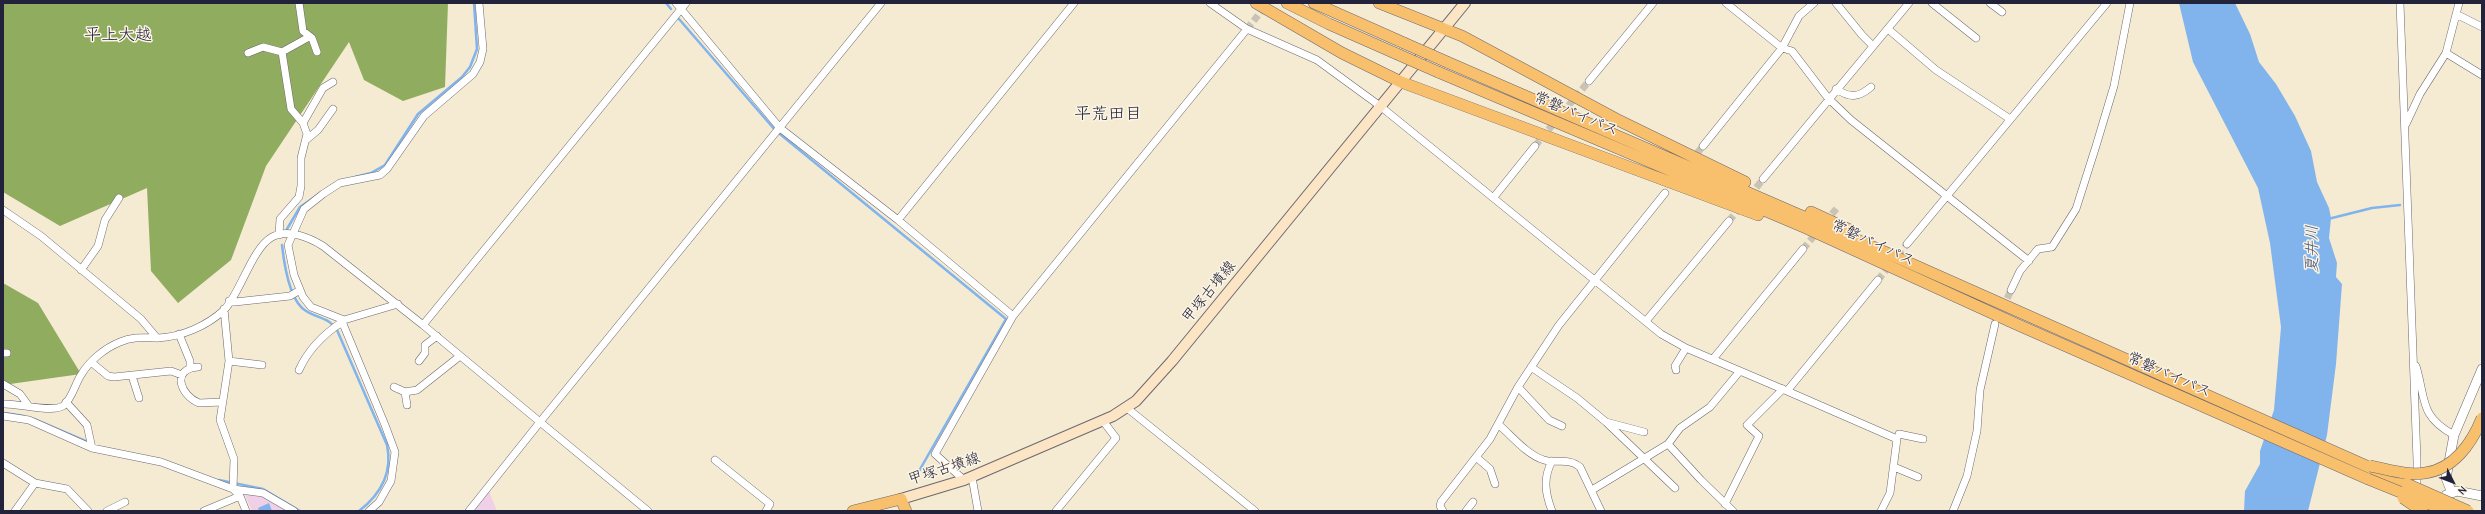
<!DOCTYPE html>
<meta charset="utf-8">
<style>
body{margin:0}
#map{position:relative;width:2485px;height:514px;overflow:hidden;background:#f4ebd2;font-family:"Comic Neue",sans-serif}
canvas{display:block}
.frame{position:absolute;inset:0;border:4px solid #22223b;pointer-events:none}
.north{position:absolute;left:2433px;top:462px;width:40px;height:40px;-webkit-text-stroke:3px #fcf5e5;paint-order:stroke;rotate:132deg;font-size:11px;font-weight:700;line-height:16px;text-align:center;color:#22223b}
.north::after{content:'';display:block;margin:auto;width:14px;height:18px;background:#22223b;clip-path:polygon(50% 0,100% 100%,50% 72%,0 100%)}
</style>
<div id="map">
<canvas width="2485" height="514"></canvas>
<div class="frame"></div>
<div class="north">N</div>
</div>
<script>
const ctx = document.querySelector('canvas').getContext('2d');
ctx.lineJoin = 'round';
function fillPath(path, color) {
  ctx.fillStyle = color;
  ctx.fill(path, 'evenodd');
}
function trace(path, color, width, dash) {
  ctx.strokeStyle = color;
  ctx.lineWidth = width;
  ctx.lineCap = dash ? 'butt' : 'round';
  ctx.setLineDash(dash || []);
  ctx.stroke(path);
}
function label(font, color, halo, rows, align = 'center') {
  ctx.font = font + ' "Comic Neue","Klee One",sans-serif';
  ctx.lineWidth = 3;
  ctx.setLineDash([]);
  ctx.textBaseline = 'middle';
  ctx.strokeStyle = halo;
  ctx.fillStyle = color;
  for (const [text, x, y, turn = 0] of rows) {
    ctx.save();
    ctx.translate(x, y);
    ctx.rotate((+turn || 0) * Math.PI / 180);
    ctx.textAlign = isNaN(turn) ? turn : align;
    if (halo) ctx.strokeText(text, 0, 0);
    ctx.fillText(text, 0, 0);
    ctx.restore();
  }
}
fillPath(new Path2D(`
 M488,489L497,511H470Z
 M245,495H275L300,511H252Z`), '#efd0e6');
fillPath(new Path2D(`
 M3,3H448L445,87L403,101L364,80L349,42L266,166L231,260L178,303L151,271L147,188L60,226L3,192Z
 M3,283L38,303L81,374L3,385Z`), '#90ac5f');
fillPath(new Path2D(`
 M2179,3H2235L2250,34L2259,62L2276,84L2295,116L2311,151L2317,182L2329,208L2331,218L2329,238L2337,263L2336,277L2342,284L2336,364L2327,435L2308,511H2244L2245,491L2260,464V451L2274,410L2281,327L2270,243L2258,188L2193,62Z
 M269,503L272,511H259L258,508Z`), '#81b3ed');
trace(new Path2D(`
 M666,3L671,9
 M679,19L775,130L1006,319L915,478
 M355,177L371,173L385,165L418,114L462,77L470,67L477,49L474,3
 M2328,219L2372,208L2400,205
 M287,229L300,207L335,183
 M282,245C284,263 289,301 306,311C317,318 330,318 337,330L387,445C393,473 381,494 359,511
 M5,413L24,416
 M34,419L90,443
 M219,480L263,489L300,511`), '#81b3ed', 2.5);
trace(new Path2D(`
 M1247,29L1268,3
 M1535,146L1589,81
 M1684,169L1703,146
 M1750,196L1763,179
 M1729,221L1742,205
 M1825,222L1838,207
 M1803,249L1819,230
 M1878,280L1907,244
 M2003,308L2011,290`), '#cac3b4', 7, [7, 3.5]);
const minor = new Path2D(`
 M299,3L303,31L312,38L317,52
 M676,3L780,128L898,220L1013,316
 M1210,3L1247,29L1317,60L1380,106L1661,334L1686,348L1787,391L1878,280
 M1814,3L1799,16L1782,48L1792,51L1828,98L1851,120L2029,261
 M1836,3L1862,35L1873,46
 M1932,3L1976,38
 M1990,3L2002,12
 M2400,3L2417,460V490
 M2456,14L2482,27
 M1888,29L1936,70L2010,119
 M248,53L263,47L282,52
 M2446,53L2482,75
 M1589,81L1653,3
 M1836,89C1850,98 1858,98 1871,87
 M303,123L323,88L333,82
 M2406,124L2420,94L2446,53L2459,3
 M306,140L318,130L333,109
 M1703,146L1782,48L1726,3
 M1763,179L1909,3
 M1494,197L1535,146
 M3,210L41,236L141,319L157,338
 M898,220L1074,3
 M279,235L280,219L299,197L301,186V158L307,134L303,123L291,109L282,52L309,37
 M1907,244L2107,3
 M81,270L98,246L105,220L119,198
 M2011,290L2020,271L2038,249L2052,247L2076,209L2096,146L2114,86L2130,3
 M229,301L235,302L290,296L300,290
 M398,304L344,320L311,307L303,297L294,275L288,245L304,209L323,194L340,183L380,175L387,169L424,116L473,74L480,62L483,49L479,3
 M224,309L229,361L220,420L234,459L233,489L240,496L246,511
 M341,319L385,425L395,452L391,481L379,502L369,511
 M1646,321L1729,221
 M423,325L540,422L469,511
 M179,334L190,361V367
 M3,353H7
 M1713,359L1803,249
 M229,361L262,365
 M419,361L425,353V345L437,336
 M91,362L108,376L114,377L171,371L182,375
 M2416,366C2426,399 2419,416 2454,435
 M198,367C170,369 181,396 199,403L222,402
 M1531,367L1577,398L1606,422L1644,432
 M299,370C308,350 324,334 342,322
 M1676,370L1675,366L1686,348
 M132,376L139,398
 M3,384L20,394L28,405
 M394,387L405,392L417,390L460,356
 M1518,387L1549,420L1562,426
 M1787,391L1897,439L1890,493L1881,511
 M405,392L407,405
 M66,402L87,425L92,448
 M3,404C17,403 52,413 63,406C72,399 75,384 81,375C89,361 105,348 120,342C134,336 144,338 158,338C181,337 207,326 224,310C240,294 252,248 272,237C288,228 310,238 323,246L423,325L686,3
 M1127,408L1255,511
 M3,416L29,420L92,448L161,462L233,489L263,493L294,511
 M1607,423L1675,488
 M1499,425C1512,436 1527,455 1544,460C1557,464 1568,457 1580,467L1601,511
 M1899,434L1923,439
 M1476,457L1490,469L1495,484
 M715,460L770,504L766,511
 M1552,461C1543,478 1545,493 1552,511
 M3,463L35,483L67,489L88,511
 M1894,467L1918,477
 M972,477L978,511
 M964,480L935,454L1013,316L1247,29
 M1592,490L1668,444
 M1725,504L1759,436L1747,425L1783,389
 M15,511L35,483
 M107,511L125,502
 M204,511L240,496
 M648,511L540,422L881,3
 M1056,511L1116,438L1103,421
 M1443,511L1440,506L1441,502L1490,439L1518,387L1559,325L1665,193
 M1466,511L1473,502
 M1733,511L1701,480L1668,444L1680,428L1710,407L1740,371
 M1953,511L1967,476L1977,431L1980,390L1995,324`);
const tertiary = new Path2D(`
 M2452,493L2446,478L2454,435L2482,369
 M2446,495L2457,491L2482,496`);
const secondary = new Path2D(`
 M901,499L964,480L1113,416L1136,401L1172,361L1465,3`);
const primary = new Path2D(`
 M853,511L901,499L906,511`);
const trunk = new Path2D(`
 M1256,3L1342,53L1401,82L1758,215
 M1287,3L1329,24L1397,54
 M1314,3L1404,43
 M1379,3L1462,36L1620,121L1745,182
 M1447,62L1878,249L2407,484
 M1438,72L1806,228L2016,324L2368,479
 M1811,212L1850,230`);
trace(minor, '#6c6870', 8);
trace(tertiary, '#6c6870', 10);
trace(secondary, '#6c6870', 12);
trace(primary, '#6c6870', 12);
trace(trunk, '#6c6870', 12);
trace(minor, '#fff', 7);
trace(tertiary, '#fff', 9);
trace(secondary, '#fce5c4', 10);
trace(primary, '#f8bf6c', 11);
trace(trunk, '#f8bf6c', 11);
const trunkBridge = new Path2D(`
 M1404,43L1447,62
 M1397,54L1438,72
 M2370,466C2387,469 2407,476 2425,473C2454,469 2472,443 2482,418
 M2368,479L2447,511
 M2407,484L2468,511
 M2403,498L2422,511`);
trace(trunkBridge, '#6c6870', 12, []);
trace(trunkBridge, '#f8bf6c', 11);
label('15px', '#22223b', '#fcf5e5', [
 ["常磐バイパス",1576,114,23],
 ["常磐バイパス",1873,243,25],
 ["甲塚古墳線",1209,292,-51],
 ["常磐バイパス",2169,375,24],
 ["甲塚古墳線",944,469,-18]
]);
label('italic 16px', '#435579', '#fcf5e5', [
 ["夏井川",2312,249,-90]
]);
label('17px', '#22223b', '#fcf5e5', [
 ["平上大越",118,35],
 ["平荒田目",1108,114]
]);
</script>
